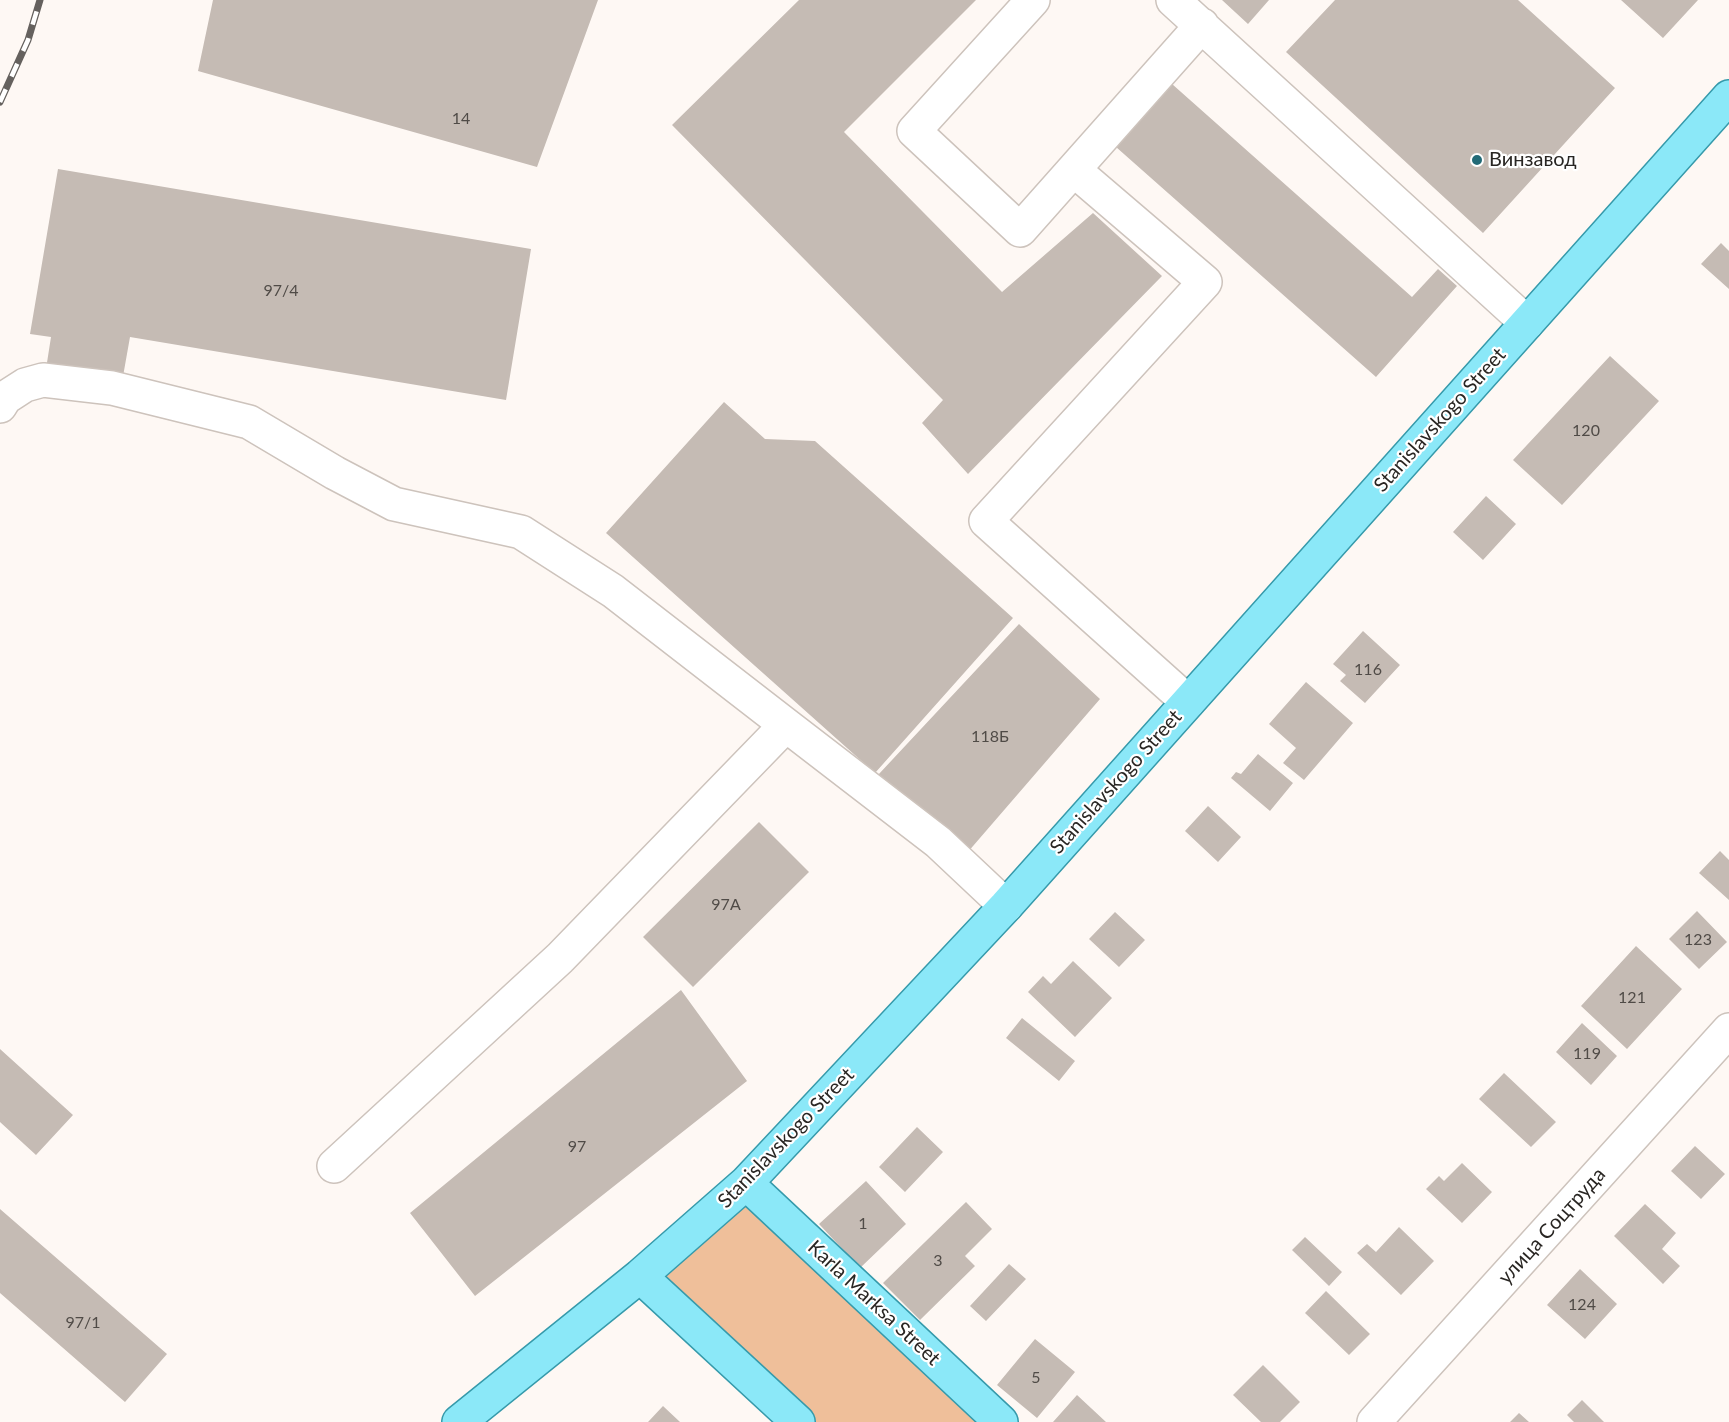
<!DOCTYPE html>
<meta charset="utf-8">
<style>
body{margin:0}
canvas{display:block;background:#fef8f4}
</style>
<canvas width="1729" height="1422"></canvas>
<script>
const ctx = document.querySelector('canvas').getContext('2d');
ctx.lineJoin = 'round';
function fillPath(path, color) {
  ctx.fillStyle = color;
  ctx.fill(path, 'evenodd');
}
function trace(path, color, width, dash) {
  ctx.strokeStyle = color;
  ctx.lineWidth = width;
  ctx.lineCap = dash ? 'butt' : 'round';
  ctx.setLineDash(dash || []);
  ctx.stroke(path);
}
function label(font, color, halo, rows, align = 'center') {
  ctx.font = font + ' Lato,sans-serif';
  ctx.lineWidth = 4.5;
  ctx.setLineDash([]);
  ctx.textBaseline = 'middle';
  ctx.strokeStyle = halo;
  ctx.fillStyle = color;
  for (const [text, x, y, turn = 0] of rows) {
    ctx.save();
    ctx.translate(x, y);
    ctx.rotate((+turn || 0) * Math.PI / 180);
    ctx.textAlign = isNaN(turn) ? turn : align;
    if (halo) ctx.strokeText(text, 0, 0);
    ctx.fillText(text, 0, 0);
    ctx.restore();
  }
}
fillPath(new Path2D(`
 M746,1183L1004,1422H798L640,1276Z`), '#efbf9a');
fillPath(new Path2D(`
 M213,0H598L537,167L198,71Z
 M799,0H976L844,132L1002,292L1093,213L1162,276L968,474L922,423L943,400L672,125Z
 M1222,0H1269L1248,24Z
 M1335,0H1518L1615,88L1483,233L1286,52Z
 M1621,0H1698L1663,38Z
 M1172,84L1412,297L1438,269L1457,286L1376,377L1116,147Z
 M58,169L531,249L506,400L130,337L122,382L46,369L51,337L30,334Z
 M1721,243L1729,251V289L1701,264Z
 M1610,356L1659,401L1562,505L1513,460Z
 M724,402L765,439L815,441L1013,618L875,773L606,533Z
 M1486,496L1516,524L1483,560L1453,532Z
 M1019,624L1100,699L967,853L878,775Z
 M1363,631L1400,665L1365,703L1340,681L1346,675L1333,664Z
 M1306,682L1353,723L1304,780L1283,763L1296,748L1269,724Z
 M1258,754L1293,783L1270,811L1231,778L1236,772L1241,774Z
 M1208,806L1241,837L1218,862L1185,831Z
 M759,822L809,872L693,987L643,937Z
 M1720,851L1729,860V900L1699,873Z
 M1697,911L1727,942L1699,969L1669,939Z
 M1115,912L1145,940L1119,967L1089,939Z
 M1636,946L1682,989L1627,1049L1581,1006Z
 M1073,961L1112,998L1075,1037L1028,992L1043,976L1051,984Z
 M681,990L747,1081L475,1296L410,1213Z
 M1022,1018L1075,1061L1059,1081L1006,1038Z
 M1582,1023L1617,1056L1591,1085L1556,1052Z
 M0,1049L73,1115L36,1155L0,1122Z
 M1504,1073L1556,1122L1531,1147L1479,1099Z
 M917,1127L943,1152L905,1192L879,1167Z
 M1695,1146L1725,1174L1701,1199L1671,1171Z
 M1462,1163L1492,1192L1462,1223L1426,1189L1439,1176L1444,1181Z
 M866,1181L906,1224L860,1268L819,1224Z
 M966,1202L992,1229L965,1256L975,1266L920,1320L883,1283Z
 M1645,1204L1676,1233L1662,1249L1680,1266L1663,1284L1614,1236Z
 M0,1209L167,1354L125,1402L0,1293Z
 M1399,1227L1434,1261L1401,1295L1357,1253L1367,1244L1376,1252Z
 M1305,1237L1342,1272L1329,1286L1292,1250Z
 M1009,1264L1026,1279L986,1321L970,1306Z
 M1580,1269L1617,1304L1585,1339L1547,1305Z
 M1326,1291L1370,1334L1349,1355L1305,1313Z
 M1035,1339L1075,1372L1037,1418L997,1385Z
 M1263,1365L1300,1402L1280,1422H1261L1233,1395Z
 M1077,1395L1106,1422H1053Z
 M1582,1400L1604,1422H1574L1567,1415Z
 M663,1406L680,1422H648Z
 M1519,1413L1529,1422H1510Z`), '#c5bbb4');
const minor = new Path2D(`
 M1033,0L914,131L1020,230L1202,25
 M1173,0L1527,323
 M1074,170L1205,282L986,521L1188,702
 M0,406L5,398L25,385L43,380L112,388L249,422L335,473L394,504L521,532L613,591L786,725L938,842L1006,906
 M334,1166L560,958L786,725
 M1374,1422L1729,1030`);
const major = new Path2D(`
 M746,1183L1001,1422
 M640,1276L798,1422
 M459,1422L640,1276L746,1183L1006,906L1729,97`);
trace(minor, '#cdc3bc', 36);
trace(major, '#369aab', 36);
trace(minor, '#fff', 33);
trace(major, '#8be8f8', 33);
const rail = new Path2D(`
 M0,102L28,40L40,0`);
trace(rail, '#65615e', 7);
trace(rail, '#fff', 4.5, [14]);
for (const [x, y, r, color] of [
 [1477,160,6,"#226a77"]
]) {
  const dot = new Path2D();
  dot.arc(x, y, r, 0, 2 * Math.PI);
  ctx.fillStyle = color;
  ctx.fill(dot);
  trace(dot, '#fff', 2);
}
label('16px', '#504b47', null, [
 ["14",461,119],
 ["97/4",281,291],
 ["120",1586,431],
 ["116",1368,670],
 ["118Б",990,737],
 ["97А",726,905],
 ["123",1698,940],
 ["121",1632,998],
 ["119",1587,1054],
 ["97",577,1147],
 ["1",863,1224],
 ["3",938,1261],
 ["124",1582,1305],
 ["97/1",83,1323],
 ["5",1036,1378]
]);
label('20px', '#292623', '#fff', [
 ["Винзавод",1489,160]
], 'left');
label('20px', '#292623', '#fff', [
 ["Stanislavskogo Street",1440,420,-48],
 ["Stanislavskogo Street",1116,782,-48],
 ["Stanislavskogo Street",786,1138,-46],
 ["улица Соцтруда",1552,1226,-48],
 ["Karla Marksa Street",874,1303,43]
]);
</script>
